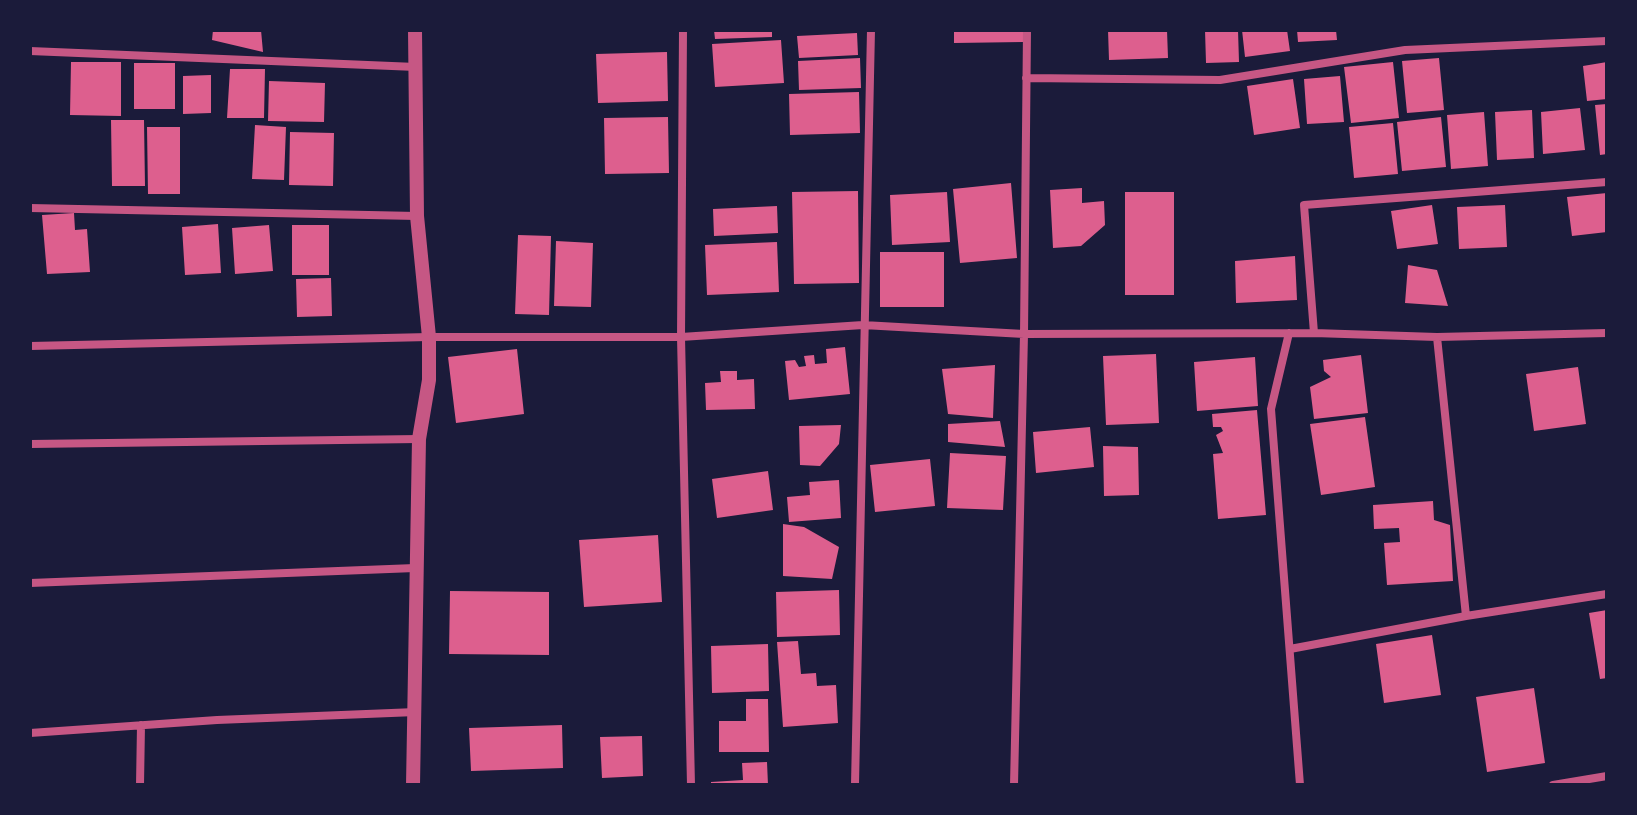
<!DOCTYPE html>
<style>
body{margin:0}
#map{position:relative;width:1637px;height:815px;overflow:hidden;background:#1b1b3a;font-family:Inter,sans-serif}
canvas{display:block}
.frame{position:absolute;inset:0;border:32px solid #1b1b3a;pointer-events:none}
</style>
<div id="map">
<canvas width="1637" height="815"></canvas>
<div class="frame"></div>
</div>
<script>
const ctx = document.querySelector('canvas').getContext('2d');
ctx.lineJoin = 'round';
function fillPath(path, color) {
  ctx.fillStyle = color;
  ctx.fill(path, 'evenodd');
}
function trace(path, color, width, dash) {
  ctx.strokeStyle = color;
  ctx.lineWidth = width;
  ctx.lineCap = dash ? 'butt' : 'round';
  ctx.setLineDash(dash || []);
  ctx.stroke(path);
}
fillPath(new Path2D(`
 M213,30H261L263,52L212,40Z
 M714,30H772V37L715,39Z
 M954,30H1023V42L954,43Z
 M1108,30H1167L1168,58L1109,60Z
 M1205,30H1238L1239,62L1206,63Z
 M1242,30H1287L1290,51L1245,57Z
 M1297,30H1336L1337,40L1298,42Z
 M857,33L858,55L799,58L797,36Z
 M781,40L784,83L715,87L712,44Z
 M667,52L668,101L598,103L596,54Z
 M860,58L861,88L799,90L798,61Z
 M1439,58L1444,110L1407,113L1402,61Z
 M71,62H121V116L70,115Z
 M1393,62L1399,118L1351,123L1344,67Z
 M1607,62V99L1587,101L1583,66Z
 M134,63H175V109H134Z
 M230,69H265L264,118H227Z
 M211,75V113L183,114V76Z
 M1340,76L1344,122L1307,124L1304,79Z
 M1293,79L1300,128L1254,135L1247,86Z
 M269,81L325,83L324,122L268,121Z
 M859,92L860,133L790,135L789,94Z
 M1607,104V154L1600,155L1595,105Z
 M1580,108L1585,150L1543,154L1541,112Z
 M1532,110L1534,158L1497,160L1495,112Z
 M1484,112L1488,166L1451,169L1447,115Z
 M668,117L669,173L605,174L604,118Z
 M1441,117L1446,167L1402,171L1397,122Z
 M111,120H144L145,186H112Z
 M1393,123L1398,174L1354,178L1349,127Z
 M255,125L286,127L284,180L252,179Z
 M147,127H180V194H148Z
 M290,132L334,133L333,186L289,185Z
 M1011,183L1017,258L960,263L953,189Z
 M1082,188V203L1104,201L1105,225L1081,246L1053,248L1050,190Z
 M858,191L859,283L794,284L792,192Z
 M947,192L950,242L892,245L890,195Z
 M1125,192H1174V295H1125Z
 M1607,193V232L1572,236L1567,197Z
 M1432,205L1438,244L1397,249L1391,211Z
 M1505,205L1507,247L1459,249L1457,207Z
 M777,206L778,233L714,236L713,209Z
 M74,213L75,230L87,229L90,272L47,274L42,215Z
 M218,224L221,273L185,275L182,227Z
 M269,225L273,271L235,274L232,228Z
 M292,225H329V275H292Z
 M518,235L551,236L549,315L515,314Z
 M556,241L593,243L591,307L554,306Z
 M777,242L779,292L707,295L705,245Z
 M880,252H944V307H880Z
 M1295,256L1297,300L1236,303L1235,261Z
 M1408,265L1437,270L1448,306L1405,303Z
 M331,278L332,316L297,317L296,279Z
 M845,347L850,394L789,400L785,361L795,360L799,367L806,366L804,356L814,355L815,364L827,363L826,349Z
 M517,349L524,414L456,423L448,357Z
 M1156,354L1159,423L1106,425L1103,356Z
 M1361,355L1368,413L1314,419L1310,387L1331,377L1324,371L1323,360Z
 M1255,357L1258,406L1197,411L1194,362Z
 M995,365L993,418L948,414L942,369Z
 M1578,367L1586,424L1534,431L1526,374Z
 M720,371H737V380L754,379L755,409L706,410L705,383L721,382Z
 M1257,410L1266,515L1218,519L1213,454L1223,453L1216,435L1223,431L1221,427H1213L1212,414Z
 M1365,417L1375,487L1321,495L1310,424Z
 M1000,421L1005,447L948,442V424Z
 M841,425L839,444L820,466L800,465L799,426Z
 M1090,427L1094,467L1036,473L1033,432Z
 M1103,446L1138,447L1139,495L1104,496Z
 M950,453L1006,456L1003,510L947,508Z
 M930,459L935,506L875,512L870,465Z
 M768,471L773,510L717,518L712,479Z
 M839,480L841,518L789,522L787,497L810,495L809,482Z
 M1433,501L1434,520L1450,525L1453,581L1387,585L1384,543L1400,542L1399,528L1374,529L1373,505Z
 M783,524L804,527L839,547L832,579L783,576Z
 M658,535L662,602L584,607L579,540Z
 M839,590L840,635L777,637L776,592Z
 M450,591L549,592V655L449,654Z
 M1607,610V678L1600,679L1589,613Z
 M1432,635L1441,695L1384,703L1376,644Z
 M798,641L801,674L816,673L817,686L836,685L838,723L783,727L777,642Z
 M768,644L769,691L712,693L711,646Z
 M1534,688L1545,763L1487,772L1476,697Z
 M746,699H768L769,752H719V721H746Z
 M562,725L563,768L471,771L469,728Z
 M642,736L643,776L602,778L600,737Z
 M767,762L768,785H711V782L743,780L742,763Z`), '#dd5f8e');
trace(new Path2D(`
 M683,30L681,337L863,325L1024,334L1314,333L1304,205L1607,182
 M30,51L416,67
 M1026,78L1220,80L1405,50L1607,41
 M30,208L417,216
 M1289,333L1271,409L1300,785
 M1314,333L1437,337L1607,333
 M1437,337L1466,616L1607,594
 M30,346L429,337H681L691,785
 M30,444L419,439
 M30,583L415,568
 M1290,649L1466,616
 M30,733L217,720L416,712
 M855,784L871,30
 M140,785L141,725
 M1014,785L1024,334L1027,30
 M1553,785L1607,776`), '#c65784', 8);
trace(new Path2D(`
 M413,785L419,439L429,380V337L417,216L415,30`), '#c65784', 14);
</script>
